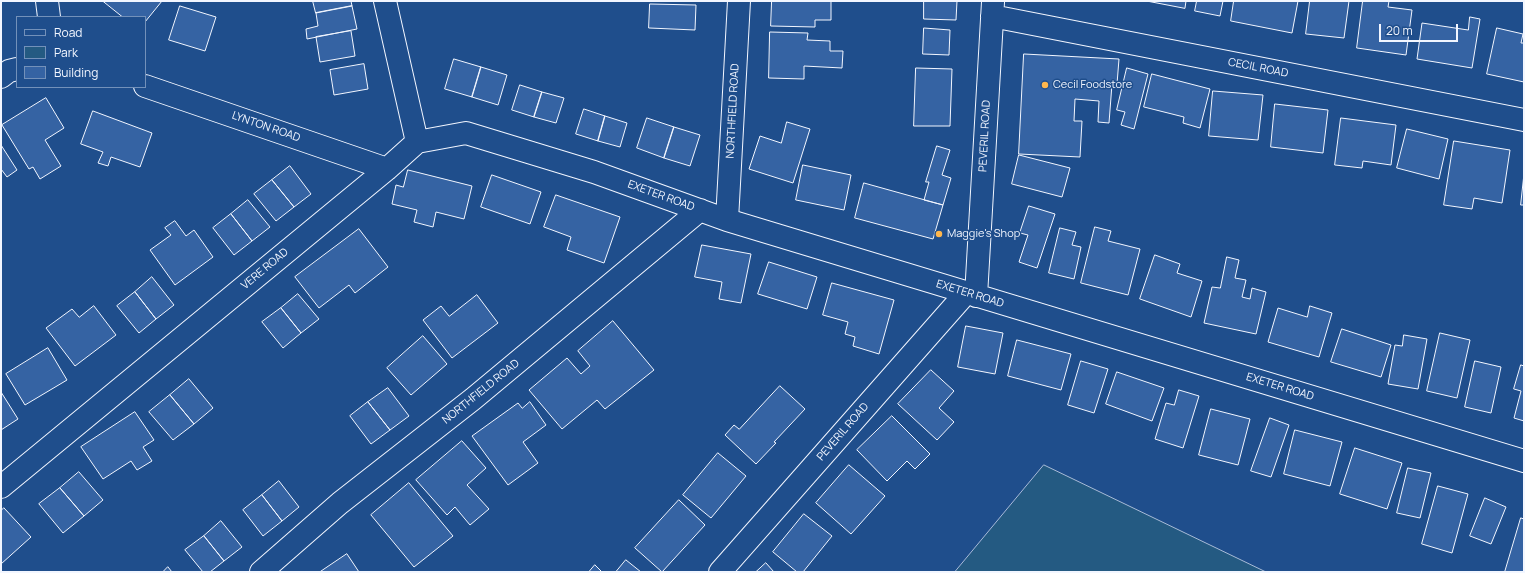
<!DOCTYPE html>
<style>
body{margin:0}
#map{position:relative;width:1525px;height:573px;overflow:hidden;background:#1f4e8c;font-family:Manrope,sans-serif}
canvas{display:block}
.frame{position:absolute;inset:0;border:2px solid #f2f6ff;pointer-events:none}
.legend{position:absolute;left:16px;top:16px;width:130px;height:72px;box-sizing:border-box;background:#1f4e8c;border:1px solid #7391ba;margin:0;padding:5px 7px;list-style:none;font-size:12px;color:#f2f6ff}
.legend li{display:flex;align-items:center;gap:8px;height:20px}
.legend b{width:20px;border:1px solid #7391ba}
.scale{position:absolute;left:1379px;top:24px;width:79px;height:18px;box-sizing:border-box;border:2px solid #f2f6ff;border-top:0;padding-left:5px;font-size:12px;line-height:14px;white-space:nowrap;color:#f2f6ff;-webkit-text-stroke:3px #1f4e8c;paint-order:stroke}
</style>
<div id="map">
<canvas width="1525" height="573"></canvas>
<div class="frame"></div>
<ul class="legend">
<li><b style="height:5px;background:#1f4e8c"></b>Road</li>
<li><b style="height:11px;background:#245a82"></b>Park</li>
<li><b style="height:11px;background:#3563a3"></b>Building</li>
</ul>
<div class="scale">20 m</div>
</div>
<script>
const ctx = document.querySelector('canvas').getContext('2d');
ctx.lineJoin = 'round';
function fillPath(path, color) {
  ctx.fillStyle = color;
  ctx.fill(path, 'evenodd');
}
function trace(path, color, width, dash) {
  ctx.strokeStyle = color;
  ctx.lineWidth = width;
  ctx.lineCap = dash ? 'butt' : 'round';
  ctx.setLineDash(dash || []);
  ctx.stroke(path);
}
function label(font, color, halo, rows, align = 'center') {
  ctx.font = font + ' Manrope,sans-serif';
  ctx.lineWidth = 3;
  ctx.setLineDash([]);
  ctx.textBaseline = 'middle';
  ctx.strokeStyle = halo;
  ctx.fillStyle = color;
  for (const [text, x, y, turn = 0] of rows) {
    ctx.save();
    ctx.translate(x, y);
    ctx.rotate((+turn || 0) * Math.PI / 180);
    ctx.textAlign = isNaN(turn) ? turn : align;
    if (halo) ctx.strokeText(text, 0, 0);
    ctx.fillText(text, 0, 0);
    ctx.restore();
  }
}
const green = new Path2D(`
 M1044,465L1266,572H955Z`);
fillPath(green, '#245a82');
trace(green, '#a8bbd7', 1);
const building = new Path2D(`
 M103,1H162L145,22V17H123Z
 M313,1H351L352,6L316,13Z
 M772,1H831V20H815V27L771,26Z
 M924,1H957L956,20L924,19Z
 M1147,1H1186L1185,8Z
 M1197,1H1223L1220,16L1195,11Z
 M1234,1H1298L1292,33L1231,21Z
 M1310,1H1349L1344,38L1306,34Z
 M1363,1H1389L1388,7L1412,10L1406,55L1357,48Z
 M650,4L696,5L695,30L649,28Z
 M180,6L216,17L205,51L169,40Z
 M352,6L357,29L307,39L306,29L318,26L316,13Z
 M1470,17L1480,19L1472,68L1417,59L1422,23L1468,30Z
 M924,28L950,30L949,55L923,54Z
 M1497,28L1523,34L1521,43H1524V82L1487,74Z
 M351,31L355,56L320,62L316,37Z
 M770,32L808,33L807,40L830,41V51H843L842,68L804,66V79L769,78Z
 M1024,54L1119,59L1117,84H1112L1109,123L1098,122L1099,101L1075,99L1074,121H1082L1080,157L1019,154Z
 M454,59L481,67L472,97L445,89Z
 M364,64L368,89L334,95L330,70Z
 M481,67L507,75L498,105L472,97Z
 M916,68L952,69L950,126H914Z
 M1127,68L1148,74L1134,129L1121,125L1125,112L1117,110Z
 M1152,74L1210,89L1200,128L1183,123L1184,117L1144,107Z
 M520,85L542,92L534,117L512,110Z
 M1213,91L1263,95L1258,140L1209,136Z
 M542,92L564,98L556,123L534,117Z
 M46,98L64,128L45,140L61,166L40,179L33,167L29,169L2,125Z
 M1275,104L1328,110L1323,153L1271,147Z
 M584,109L605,116L598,141L576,134Z
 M93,111L152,133L140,167L111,157L108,166L98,163L103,152L81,144Z
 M605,116L627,123L620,147L598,141Z
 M647,118L674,127L664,158L637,148Z
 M1341,118L1396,125L1391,165L1363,161L1362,168L1335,165Z
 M787,122L810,129L793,183L749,169L760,136L781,143Z
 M674,127L700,135L690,166L664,158Z
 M1407,129L1448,139L1439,179L1397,168Z
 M1454,141L1510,150L1502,203L1474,198L1472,209L1444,205Z
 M1,145L17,170L7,177L1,169Z
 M937,146L950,150L942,175L951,178L943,205L924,200L929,182H926Z
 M1019,155L1070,168L1062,197L1012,184Z
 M803,165L851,175L844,210L796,200Z
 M290,166L311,194L294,207L272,180Z
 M408,170L472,186L464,219L436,212L433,227L414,222L417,210L392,204L396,185L403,187Z
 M1524,174V205H1521Z
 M492,175L541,192L530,224L481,207Z
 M272,180L294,207L276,221L254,194Z
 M864,183L943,205L933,239L855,218Z
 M556,195L620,217L604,263L567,250L571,237L544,227Z
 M248,200L270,227L252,241L231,214Z
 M1029,206L1055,214L1037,268L1019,262L1028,235L1020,233Z
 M231,214L252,241L234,255L213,228Z
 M175,221L186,236L194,230L213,257L175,285L150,250L171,235L165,228Z
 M1095,227L1111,231L1108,241L1140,249L1128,295L1081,283Z
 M1060,228L1076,232L1072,245L1081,247L1074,279L1049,273Z
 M359,229L388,267L355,293L349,285L319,308L295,277Z
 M702,245L751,254L741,303L719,299L722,282L695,277Z
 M1155,255L1180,264L1177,273L1202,281L1191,317L1140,299Z
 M1227,257L1239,260L1235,278L1246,280L1242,297L1250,299L1252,288L1266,292L1256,334L1204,323L1212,287L1220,288Z
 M769,262L817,277L807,309L758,294Z
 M152,277L174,305L156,319L135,292Z
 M832,283L894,300L879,354L853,346L855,337L845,334L848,322L823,315Z
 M135,292L156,319L139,333L117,306Z
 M298,294L319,319L301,333L281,308Z
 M477,295L498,323L452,358L423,320L441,306L449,316Z
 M94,306L116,335L75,366L46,328L72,309L79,317Z
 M1310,306L1332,313L1319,357L1268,342L1278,308L1307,317Z
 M281,308L301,333L283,348L262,322Z
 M613,321L654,370L605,409L597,400L562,429L529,390L567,358L581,374L590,366L578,351Z
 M966,326L1003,333L995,374L958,367Z
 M1342,329L1391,345L1381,377L1331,362Z
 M1440,333L1470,340L1457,398L1427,391Z
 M1404,335L1427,339L1418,389L1388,384L1395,345L1402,346Z
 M423,336L447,364L411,395L387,368Z
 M1017,340L1071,354L1061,390L1008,376Z
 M48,348L67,380L25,405L6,374Z
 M1081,361L1108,369L1094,413L1068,405Z
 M1475,361L1501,367L1491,413L1465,407Z
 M1521,365L1524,366V421L1514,418L1521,391L1514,389Z
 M931,370L954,391L939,408L954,422L937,440L898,404Z
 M1117,372L1164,388L1152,421L1106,404Z
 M189,379L213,408L194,424L170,395Z
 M780,386L805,409L774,442L776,443L756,464L725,435L734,425L739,429Z
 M388,388L409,416L390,430L368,402Z
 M1179,390L1199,396L1183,448L1155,439L1166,403L1174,405Z
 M1,392L18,419L1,430Z
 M170,395L194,424L173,440L149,412Z
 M368,402L390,430L371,444L350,416Z
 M530,402L546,425L523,442L538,463L508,485L472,436L518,403L522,408Z
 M1211,409L1250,419L1238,465L1199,455Z
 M135,412L154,440L143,447L152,461L137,470L131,461L103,479L81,447Z
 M892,416L930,454L915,469L907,461L887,481L857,450Z
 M1270,418L1289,425L1271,477L1251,471Z
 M1295,430L1342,442L1330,486L1284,474Z
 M462,441L486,468L467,485L489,509L470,525L455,507L447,515L416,480Z
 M1355,448L1402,463L1387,509L1340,494Z
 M718,453L746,476L711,518L683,495Z
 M849,465L885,496L851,534L816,503Z
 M1408,468L1431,473L1420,518L1397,513Z
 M79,472L103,500L84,516L60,488Z
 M279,481L299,507L282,521L262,495Z
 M409,483L453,536L414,567L371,515Z
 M1438,486L1468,494L1452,553L1422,544Z
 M60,488L84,516L63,533L39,504Z
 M262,495L282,521L263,536L243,510Z
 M1485,498L1506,507L1491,544L1470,536Z
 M679,500L705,525L662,572L635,548Z
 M4,508L31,537L1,564V511Z
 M804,514L832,536L803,572H797L773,552Z
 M1521,518L1524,519V572H1505Z
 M221,521L242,547L224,561L204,536Z
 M204,536L224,561L210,572H203L185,550Z
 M347,554L359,572H320Z
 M626,560L641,572H616Z
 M766,563L774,572H756Z
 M595,565L602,572H589Z
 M168,567L172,572H163Z`);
fillPath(building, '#3563a3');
trace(building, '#f2f6ff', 1);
const minor = new Path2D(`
 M47,1L49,17
 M992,16L1524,120
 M1,77L9,71L17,69
 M145,86L387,169
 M417,142L466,133L594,172L727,220L1524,461
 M727,220L739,1
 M976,296L993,2
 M1,487L387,169L417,142L385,1
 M261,572L340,503L473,399L700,210
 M720,572L966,293`);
trace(minor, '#f2f6ff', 24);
trace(minor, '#1f4e8c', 22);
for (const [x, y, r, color] of [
 [1045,85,4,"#ffb74d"],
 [939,234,4,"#ffb74d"]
]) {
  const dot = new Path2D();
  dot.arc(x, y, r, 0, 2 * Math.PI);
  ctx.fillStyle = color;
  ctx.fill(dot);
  trace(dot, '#1f4e8c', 1.5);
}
label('11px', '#f2f6ff', '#1f4e8c', [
 ["CECIL ROAD",1258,68,11],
 ["NORTHFIELD ROAD",733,111,-87],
 ["LYNTON ROAD",266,127,19],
 ["PEVERIL ROAD",985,136,-87],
 ["EXETER ROAD",661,196,20],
 ["VERE ROAD",265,269,-40],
 ["EXETER ROAD",970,294,17],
 ["EXETER ROAD",1280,387,17],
 ["NORTHFIELD ROAD",481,392,-39],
 ["PEVERIL ROAD",843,432,-49]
]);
label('11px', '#f2f6ff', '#1f4e8c', [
 ["Cecil Foodstore",1053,85],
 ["Maggie's Shop",947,234]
], 'left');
</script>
